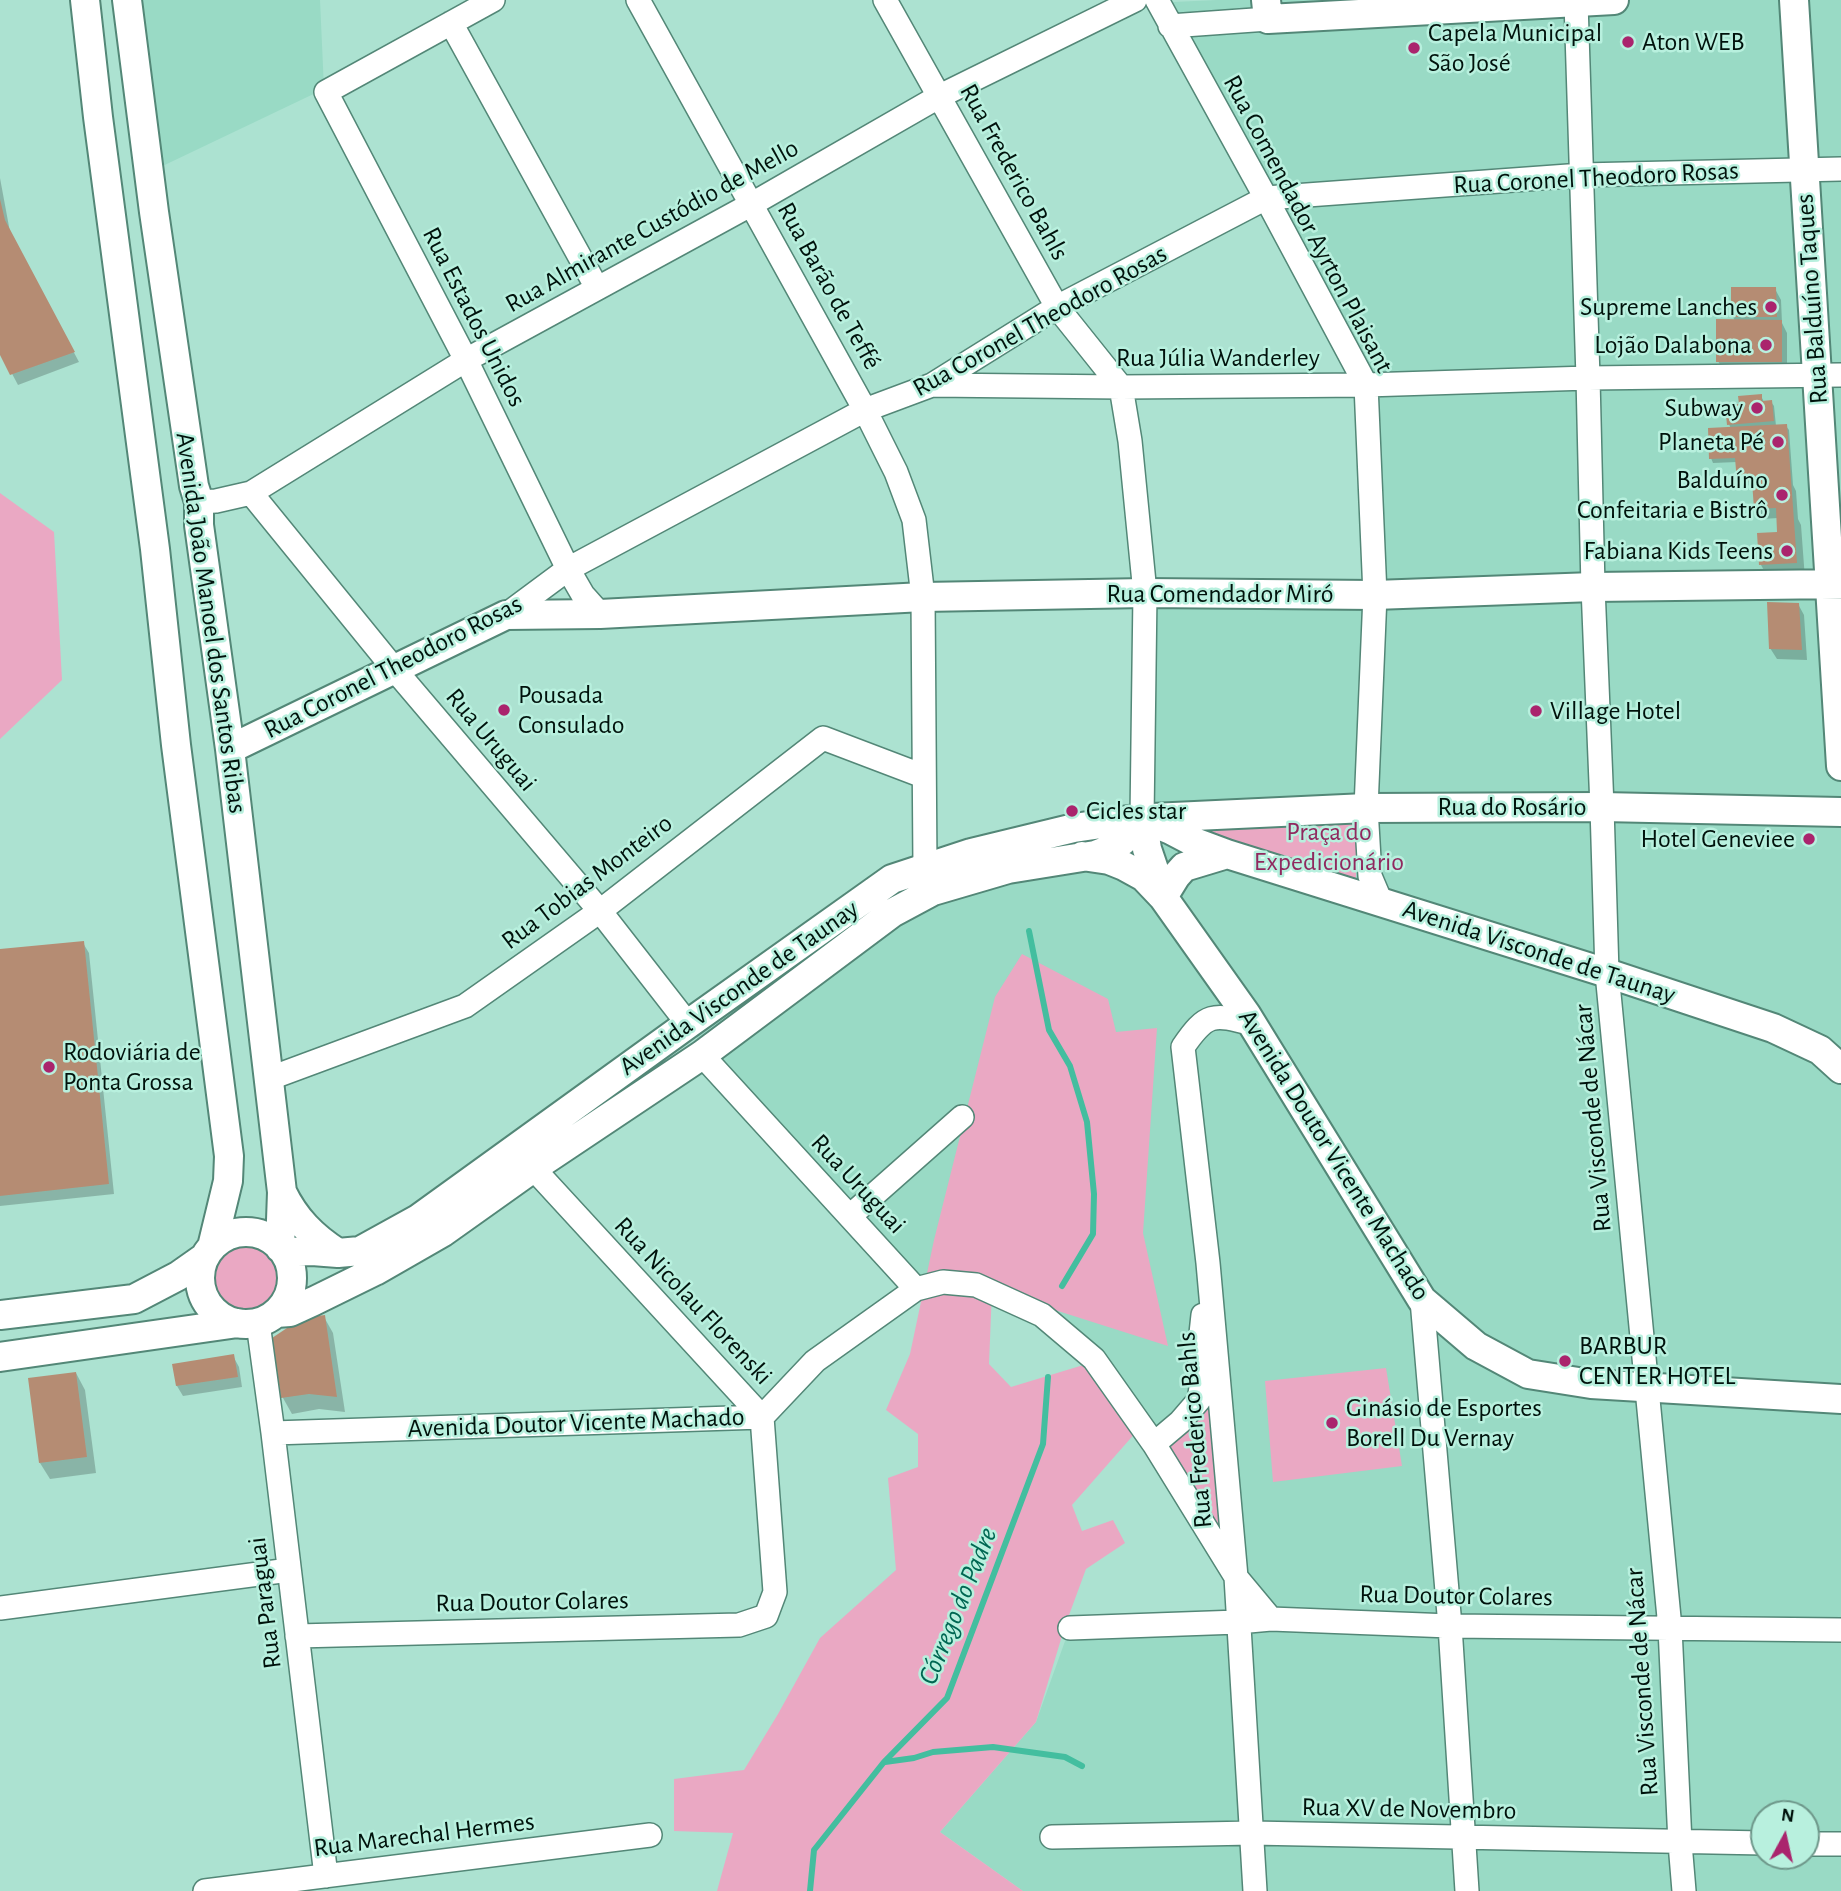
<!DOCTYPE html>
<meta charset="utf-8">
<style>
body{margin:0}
#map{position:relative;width:1841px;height:1891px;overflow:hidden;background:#ace2d1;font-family:"Alegreya Sans",sans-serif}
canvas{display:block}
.north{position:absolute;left:1750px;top:1800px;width:70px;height:70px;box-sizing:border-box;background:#b8f0de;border:2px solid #6e978a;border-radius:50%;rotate:8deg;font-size:19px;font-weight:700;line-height:28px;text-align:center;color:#00120c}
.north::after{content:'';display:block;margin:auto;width:24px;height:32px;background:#aa246d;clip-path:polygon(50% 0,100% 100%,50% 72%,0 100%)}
</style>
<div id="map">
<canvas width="1841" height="1891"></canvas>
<div class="north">N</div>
</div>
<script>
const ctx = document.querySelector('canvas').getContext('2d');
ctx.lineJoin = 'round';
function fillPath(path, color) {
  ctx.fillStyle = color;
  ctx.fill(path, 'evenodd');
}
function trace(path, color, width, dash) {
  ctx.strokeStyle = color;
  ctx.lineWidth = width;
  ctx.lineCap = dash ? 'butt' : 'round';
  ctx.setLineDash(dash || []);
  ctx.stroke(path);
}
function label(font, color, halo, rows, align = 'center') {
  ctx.font = font + ' "Alegreya Sans",sans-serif';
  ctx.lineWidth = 5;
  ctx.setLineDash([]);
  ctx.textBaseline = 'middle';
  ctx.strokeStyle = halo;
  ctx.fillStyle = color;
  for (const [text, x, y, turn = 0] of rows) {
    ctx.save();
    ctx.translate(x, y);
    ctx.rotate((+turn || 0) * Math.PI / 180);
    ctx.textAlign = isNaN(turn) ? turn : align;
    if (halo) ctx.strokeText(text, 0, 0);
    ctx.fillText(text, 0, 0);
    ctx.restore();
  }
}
fillPath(new Path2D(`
 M128,0H320L324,89L150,172Z
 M1217,0H1841V1891H1023L940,1832L1036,1722L1069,1630L1244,1612L1145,1428L1043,1314L916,1286L703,1054L691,1023L893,880L1154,817L1150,596L1374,594L1362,386L1151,3ZM1764,1814H1806V1856H1764Z`), '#99dac5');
fillPath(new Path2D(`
 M0,493L54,532L62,680L0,739Z
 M1356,819V884L1191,830Z
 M1022,954L1108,999L1116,1032L1157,1028L1143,1233L1168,1346L992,1290L989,1364L1011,1387L1090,1363L1137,1431L1072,1505L1082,1531L1113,1520L1125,1543L1086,1569L1065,1626L1036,1722L940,1832L1023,1891H717L733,1833L674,1831V1779L744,1770L778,1714L820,1638L896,1570L888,1478L918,1467V1434L886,1410L910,1354L934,1240L995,997Z
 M210 1278a36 36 0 1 1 72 0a36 36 0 1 1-72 0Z
 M1386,1368L1402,1466L1273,1482L1265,1381Z
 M1206,1385L1229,1543L1166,1449Z`), '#eaa8c3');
fillPath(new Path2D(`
 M0,178L10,232L79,362L18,385L0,351Z
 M1775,289L1781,300L1782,323L1787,333V372H1724L1718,361L1735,321L1733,317Z
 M1761,396L1764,402H1771L1774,406L1776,426H1786L1789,430L1793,485L1796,491L1798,519L1801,525L1805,579L1770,581L1761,565L1759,535L1779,534L1778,518L1762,519L1756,509L1754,485L1741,486L1738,481L1737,462L1713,463L1711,458L1731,429L1729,424L1740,406Z
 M1798,604L1804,615L1807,660L1777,659L1770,648Z
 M83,943L89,953L114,1194L0,1206V951Z
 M324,1317L333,1333L345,1412L319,1409L292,1414L283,1398L274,1339Z
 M233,1356L239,1367L242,1387L183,1396L177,1386L174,1366Z
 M76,1373L85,1390L96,1473L50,1479L40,1463Z`), '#0003');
trace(new Path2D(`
 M1029,931L1049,1030L1070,1066L1087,1122L1094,1194L1093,1234L1062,1286
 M885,1762L914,1758L933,1752L993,1747L1065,1757L1082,1766
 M810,1891L814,1850L884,1762L947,1698L1043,1444L1048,1377`), '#43be9f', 6);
fillPath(new Path2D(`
 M0,199L5,220L75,352L10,375L0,355Z
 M1731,287H1776L1777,317H1731Z
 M1716,319L1782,320V362H1716Z
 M1762,394V401L1772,400L1774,421L1727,425L1725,405L1739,404L1738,396Z
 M1787,424L1797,563L1759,565L1757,533L1777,532L1776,508L1754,509L1752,481L1737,482L1735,458L1709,459L1708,428Z
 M1767,602L1799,603L1802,650L1769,649Z
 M84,941L109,1184L0,1196V949Z
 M325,1315L337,1397L309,1394L281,1398L272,1338L302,1318Z
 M234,1354L238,1377L176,1386L172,1364Z
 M76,1372L87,1457L39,1463L28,1378Z`), '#b58c73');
const minor = new Path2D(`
 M493,0L326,92L466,360L568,569L583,595L600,614
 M638,0L865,410L896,472L914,520L923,597L925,868
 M885,0L1057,307L1121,387L1130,441L1145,593L1142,818
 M1157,0L1266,198L1366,385L1375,595L1366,808L1370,876L1381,902
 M1576,2L1588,378L1593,587L1602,807L1607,973L1670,1628L1680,1843L1684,1891
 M451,23L597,288
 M1170,26L1268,19
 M932,385L1121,387L1366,385L1588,378L1841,375
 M251,493L395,670L600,911L688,1024
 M199,502L216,501L251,493L466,360L752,204L940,96L1135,0
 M506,615L568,569L865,410L932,385L1057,307L1266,198L1582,175L1841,169
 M1252,1024C1213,1013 1206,1013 1183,1047L1208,1263L1236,1577L1255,1891
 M702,1055L916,1289
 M268,1079L465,1006L600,911L823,738L923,776
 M850,1216L962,1117
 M1422,1300L1450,1626L1467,1891
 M258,1323L273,1433L326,1876
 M273,1433L762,1417L815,1361L916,1289L943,1282L976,1285L1042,1315L1094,1359L1154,1444L1236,1577L1271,1619
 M1154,1444L1180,1422L1199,1400L1202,1382L1199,1352L1203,1315
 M0,1608L289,1570
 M1070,1628L1238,1622L1271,1619L1450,1626L1841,1630
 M297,1636L739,1625L766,1616L775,1592L762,1417L533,1168
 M1052,1837L1252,1833L1764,1843
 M1806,1844H1841
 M205,1891L650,1835`);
const major = new Path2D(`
 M85,0L98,117L155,549L176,745L229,1156L228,1181L212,1247
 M127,0L154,212L194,486L199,502V525L230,749L282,1192L280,1248
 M1266,0L1268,19L1614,0
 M1794,0L1841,766
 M230,749L506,615L600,614L923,597L1145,593L1375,595L1593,587L1841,584
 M1142,818L1147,849L1162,893
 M1152,818L1366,808L1602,807L1841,812
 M1082,856L1109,860L1124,866L1144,877L1163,897L1246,1014L1422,1300L1476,1346L1528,1374L1591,1384L1841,1399
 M1163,897L1176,876L1184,867L1227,854
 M282,1192C295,1219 313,1237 338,1253
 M200 1278a46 46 0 1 1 92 0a46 46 0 1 1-92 0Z
 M284,1252L312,1251L338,1253L360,1251L418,1219L688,1024L892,879L971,853L1074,828L1142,818L1171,830L1192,841L1227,854L1607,973L1773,1028L1820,1050L1841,1069
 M276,1313L290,1312L314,1301L375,1271L443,1232L533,1168L702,1055L892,913L933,891L1008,869L1095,855C1117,848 1130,837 1142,818
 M0,1315L134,1299L178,1276L205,1257
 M0,1357L238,1323`);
trace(minor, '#538777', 26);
trace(major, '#538777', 32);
trace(minor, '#fff', 23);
trace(major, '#fff', 28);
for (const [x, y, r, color] of [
 [1628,42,7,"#aa246d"],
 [1414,48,7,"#aa246d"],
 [1771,307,7,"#aa246d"],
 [1766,345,7,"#aa246d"],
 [1757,408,7,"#aa246d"],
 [1778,442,7,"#aa246d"],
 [1782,495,7,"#aa246d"],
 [1787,551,7,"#aa246d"],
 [504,710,7,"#aa246d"],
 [1536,711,7,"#aa246d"],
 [1072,811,7,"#aa246d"],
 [1809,839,7,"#aa246d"],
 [49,1067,7,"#aa246d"],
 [1565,1361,7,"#aa246d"],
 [1332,1423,7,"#aa246d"]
]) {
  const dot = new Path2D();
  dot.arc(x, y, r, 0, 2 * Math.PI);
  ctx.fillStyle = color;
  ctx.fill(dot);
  trace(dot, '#b8f0de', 2.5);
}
label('26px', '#00120c', '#b8f0de', [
 ["Capela Municipal",1428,33],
 ["São José",1428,63],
 ["Aton WEB",1642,42],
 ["Supreme Lanches",1757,307,"right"],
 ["Lojão Dalabona",1752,345,"right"],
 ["Subway",1743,408,"right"],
 ["Planeta Pé",1764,442,"right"],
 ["Balduíno",1768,480,"right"],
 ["Confeitaria e Bistrô",1768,510,"right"],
 ["Fabiana Kids Teens",1773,551,"right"],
 ["Pousada",518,695],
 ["Consulado",518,725],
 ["Village Hotel",1550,711],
 ["Cicles star",1086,811],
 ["Hotel Geneviee",1795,839,"right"],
 ["Rodoviária de",63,1052],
 ["Ponta Grossa",63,1082],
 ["BARBUR",1579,1346],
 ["CENTER HOTEL",1579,1376],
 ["Ginásio de Esportes",1346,1408],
 ["Borell Du Vernay",1346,1438]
], 'left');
label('26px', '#00120c', '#b8f0de', [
 ["Rua Frederico Bahls",1014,172,61],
 ["Rua Coronel Theodoro Rosas",1596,178,-3],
 ["Rua Comendador Ayrton Plaisant",1308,224,62],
 ["Rua Almirante Custódio de Mello",652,226,-29],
 ["Rua Barão de Teffé",829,286,61],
 ["Rua Balduíno Taques",1812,299,-94],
 ["Rua Estados Unidos",474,317,63],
 ["Rua Coronel Theodoro Rosas",1040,321,-29],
 ["Rua Júlia Wanderley",1218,358],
 ["Rua Comendador Miró",1220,594],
 ["Avenida João Manoel dos Santos Ribas",211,623,82],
 ["Rua Coronel Theodoro Rosas",393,667,-27],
 ["Rua Uruguai",491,740,50],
 ["Rua do Rosário",1512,807],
 ["Rua Tobias Monteiro",587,882,-37],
 ["Avenida Visconde de Taunay",1539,952,18],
 ["Avenida Visconde de Taunay",739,988,-35],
 ["Rua Visconde de Nácar",1593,1118,-95],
 ["Avenida Doutor Vicente Machado",1334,1155,58],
 ["Rua Uruguai",858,1184,47],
 ["Rua Nicolau Florenski",693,1301,47],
 ["Avenida Doutor Vicente Machado",576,1423,-2],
 ["Rua Frederico Bahls",1195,1430,-95],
 ["Rua Doutor Colares",1456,1596,1],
 ["Rua Doutor Colares",532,1602,-1],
 ["Rua Paraguai",265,1603,-97],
 ["Rua Visconde de Nácar",1642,1682,-94],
 ["Rua XV de Novembro",1409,1809,1],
 ["Rua Marechal Hermes",424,1835,-7]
]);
label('26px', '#90285e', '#b8f0de', [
 ["Praça do",1329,832],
 ["Expedicionário",1329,862]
]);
label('italic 28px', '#006752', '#b8f0de', [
 ["Córrego do Padre",958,1606,-68]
]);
</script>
